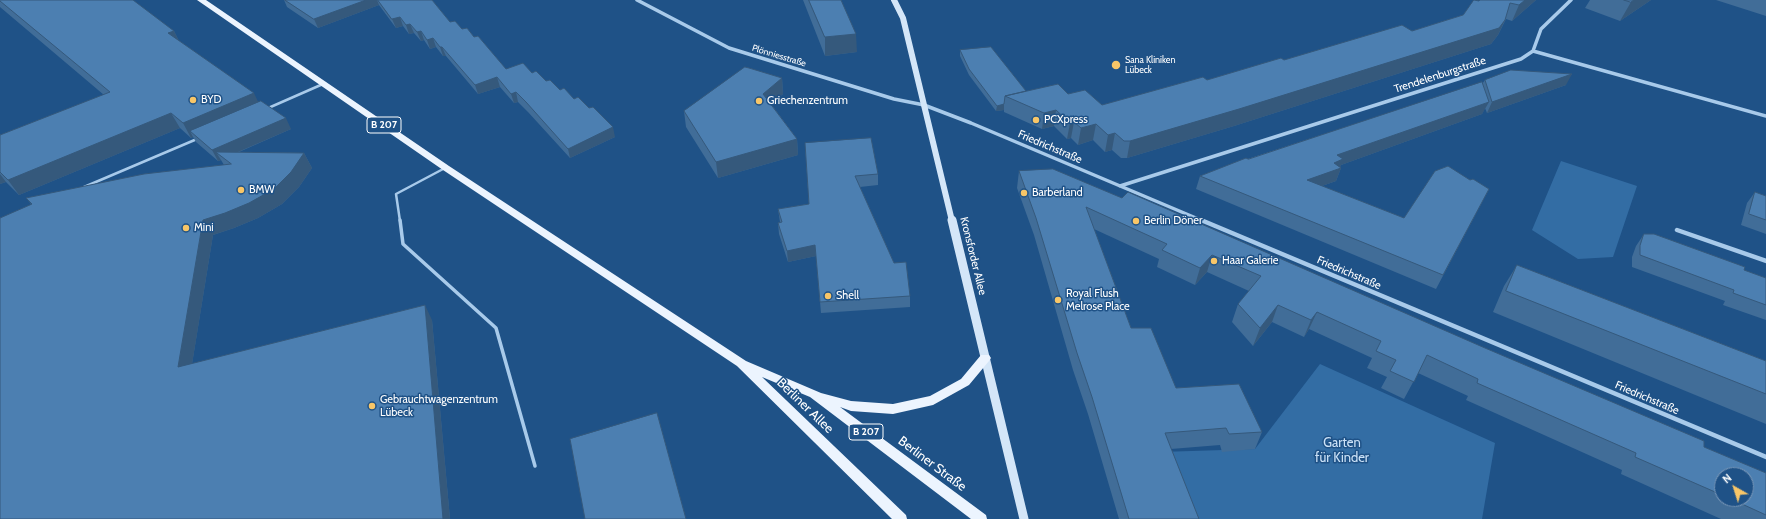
<!DOCTYPE html>
<meta charset="utf-8">
<style>
body{margin:0}
#map{position:relative;width:1766px;height:519px;overflow:hidden;background:#1f5287;font-family:Cabin,sans-serif}
canvas{display:block}
.north{position:absolute;left:1714px;top:467px;width:40px;height:40px;box-sizing:border-box;background:#1f5287;border:1px solid #7997b7;border-radius:50%;rotate:321deg;font-size:11px;font-weight:700;line-height:16px;text-align:center;color:#fff}
.north::after{content:'';display:block;margin:auto;width:14px;height:18px;background:#f8c668;clip-path:polygon(50% 0,100% 100%,50% 72%,0 100%)}
</style>
<div id="map">
<canvas width="1766" height="519"></canvas>
<div class="north">N</div>
</div>
<script>
const ctx = document.querySelector('canvas').getContext('2d');
ctx.lineJoin = 'round';
function fillPath(path, color) {
  ctx.fillStyle = color;
  ctx.fill(path, 'evenodd');
}
function trace(path, color, width, dash) {
  ctx.strokeStyle = color;
  ctx.lineWidth = width;
  ctx.lineCap = dash ? 'butt' : 'round';
  ctx.setLineDash(dash || []);
  ctx.stroke(path);
}
function label(font, color, halo, rows, align = 'center') {
  ctx.font = font + ' Cabin,sans-serif';
  ctx.lineWidth = 3;
  ctx.setLineDash([]);
  ctx.textBaseline = 'middle';
  ctx.strokeStyle = halo;
  ctx.fillStyle = color;
  for (const [text, x, y, turn = 0] of rows) {
    ctx.save();
    ctx.translate(x, y);
    ctx.rotate((+turn || 0) * Math.PI / 180);
    ctx.textAlign = isNaN(turn) ? turn : align;
    if (halo) ctx.strokeText(text, 0, 0);
    ctx.fillText(text, 0, 0);
    ctx.restore();
  }
}
fillPath(new Path2D(`
 M1561,161L1637,186L1613,257L1578,259L1532,230Z
 M1320,364L1495,443L1482,519H1186L1160,452L1255,449Z`), '#336da4');
trace(new Path2D(`
 M266,109L323,84
 M84,187L197,139
 M400,221L396,194L445,168`), '#a8caea', 2.5);
trace(new Path2D(`
 M400,220L403,244L496,328L535,466`), '#a8caea', 3.5);
trace(new Path2D(`
 M637,0L729,48L894,99L924,105L971,123L1203,221
 M1533,51L1541,29L1571,0
 M1120,186L1521,59L1533,51L1766,116`), '#a8caea', 3.5);
trace(new Path2D(`
 M1201,220L1766,457
 M1677,230L1766,261`), '#a8caea', 4.5);
trace(new Path2D(`
 M894,0L903,18L952,221`), '#d4e6f8', 6);
trace(new Path2D(`
 M952,220L1024,519`), '#d4e6f8', 9);
fillPath(new Path2D(`
 M197,0H206L449,166L746,361L821,393L851,401L893,404L930,396L961,379L981,355H989L991,358L989,361L969,385L933,405L893,414L851,411L840,407L986,515L987,519H971L810,397L762,377L906,515L907,519H892L737,366L443,170Z`), '#ecf4fe');
fillPath(new Path2D(`
 M0,0L174,31L179,41L258,102L291,129L239,152L304,153L312,168L299,187L282,204L258,218L234,228L213,235L192,364L432,320L450,519H0L31,204L26,198L224,165L221,160L218,161L196,142L193,137L191,138L180,128L19,195L6,182L0,184V135L104,95L0,7Z
 M284,0H432L450,22L474,37L506,69L532,73L574,99L615,137L570,158L528,112L518,102L514,103L500,87L478,94L446,56H443L436,47L430,49L424,40L421,41L414,33L409,34L403,26L396,28L379,5L318,28L287,7Z
 M803,0H841L857,52L825,56Z
 M1480,0H1536L1512,21L1506,19L1498,35L1491,44L1234,126L1127,158H1121L1112,150L1105,152L1093,140L1078,145L1071,138L1067,139L1054,126L1042,129L1004,112V110L996,111L969,75L960,56V50L1026,91L1068,94L1102,105L1207,80L1284,60L1412,31L1463,15Z
 M1590,0H1651L1620,21L1585,8Z
 M1716,0H1766V16Z
 M782,78L783,94L771,104L797,139L798,155L718,178L686,127L684,111Z
 M1485,80L1566,85L1487,113L1485,108L1482,114L1341,165L1340,167L1341,168L1336,181L1322,186L1404,218L1470,180L1489,189L1436,289L1196,189L1200,176L1248,159L1482,84Z
 M805,143L878,174V185L860,187L894,263L910,296V307L821,313L816,256L788,262L779,234L778,223L780,222L778,209L809,204Z
 M1019,171L1704,447L1766,473V519H1721L1621,474L1622,470L1466,400L1468,396L1418,373L1404,399L1381,388L1387,377L1367,368L1372,358L1309,329L1304,337L1272,322L1253,346L1232,322L1238,304L1249,291L1207,272L1195,285L1157,267L1159,259L1094,229L1131,328L1176,388L1262,432L1255,449L1222,452L1220,445L1171,449L1199,519H1119L1088,414L1073,370L1034,235L1017,188ZM1722,475L1746,499H1722Z
 M1755,192L1766,196V234L1741,225L1747,203Z
 M1644,234L1766,278V320L1723,305L1725,301L1632,267V257L1636,246Z
 M1517,265L1766,361V424L1493,312L1504,286Z`), '#416d98');
fillPath(new Path2D(`
 M366,0H377L379,5L318,28L314,19Z
 M1525,0H1536L1512,21L1519,5Z
 M1634,0H1651L1620,21L1631,2Z
 M400,17L403,26L396,28L392,19Z
 M1505,20L1498,35L1491,44L1234,126L1127,158L1130,141Z
 M410,24L414,33L409,34L406,25Z
 M174,31L181,45L168,33Z
 M421,31L424,40L421,41L417,32Z
 M856,34L857,52L825,56V37Z
 M433,38L436,47L430,49L427,40Z
 M440,47H442L446,56H443Z
 M1572,74L1566,85L1487,113L1492,102Z
 M497,77L500,87L478,94L475,85Z
 M782,78L783,94L764,109L763,94Z
 M516,92L518,102L514,103L511,94Z
 M254,93L261,108L190,131L193,137L191,138L183,123Z
 M1489,102L1482,114L1341,165L1340,168H1341L1336,181L1302,193L1307,180L1334,163L1337,155Z
 M1004,104V110L996,111L997,106Z
 M1056,110L1054,126L1042,129L1044,113Z
 M171,113L180,128L19,195L8,180Z
 M286,118L291,129L224,158L216,152L221,160L218,161L212,150Z
 M1074,122L1071,138L1067,139L1070,123Z
 M1096,124L1093,140L1078,145L1081,128Z
 M613,127L615,137L570,158L568,149Z
 M1115,133L1112,150L1105,152L1108,135Z
 M797,139L798,155L718,178L716,162Z
 M304,153L312,168L299,187L282,204L258,218L234,228L213,235L189,383L178,367L203,220Z
 M0,174L6,182L0,184Z
 M815,245L816,256L788,262L787,251Z
 M1212,255L1207,272L1195,285L1200,268Z
 M425,305L432,320L450,519H443Z
 M1278,305L1272,322L1253,346L1260,328Z
 M1317,312L1309,329L1304,337L1311,320Z`), '#35597c');
const building = new Path2D(`
 M0,0H133L174,31L168,33L254,93L183,123L171,113L8,180L0,172V135L110,92L0,1Z
 M285,0H366L314,19Z
 M378,0H432L450,22L455,21L462,29L467,28L474,37L478,36L506,69L523,63L532,73L536,71L546,81L550,80L560,90L564,88L574,99L578,97L589,108L593,107L613,127L568,149L526,102L516,92L511,94L497,77L475,85L442,47H440L433,38L427,40L421,31L417,32L410,24L406,25L400,17L392,19Z
 M809,0H841L856,34L825,37Z
 M1474,0L1479,1L1480,0H1525L1519,5L1510,3L1505,20L1499,28L1239,109L1130,141H1124L1115,133L1108,135L1096,124L1081,128L1074,122L1070,123L1056,110L1044,113L1005,96L1058,84L1068,94L1085,90L1102,105L1203,77L1207,80L1281,58L1284,60L1402,25L1412,31L1463,15Z
 M1624,0H1634L1631,2Z
 M991,47L1026,91L1005,96L1004,104L997,106L969,69L960,50Z
 M745,67L749,68L782,78L763,94L797,139L716,162L684,111Z
 M1511,70L1572,74L1492,102L1485,80Z
 M1482,82L1489,102L1337,155L1343,159L1334,163L1341,168L1307,180L1404,218L1435,171L1448,166L1470,180L1473,179L1489,189L1443,275L1200,176L1246,158L1248,159Z
 M261,101L286,118L212,150L190,131Z
 M871,138L878,174L855,176L894,263L906,262L910,296L820,302L815,245L787,251L778,223L782,222L778,209L809,204L805,143Z
 M216,152L304,153L291,172L274,189L249,203L225,213L203,220L178,367L425,305L443,519H0V218L32,204L26,198L144,174L231,164Z
 M1053,169L1122,198L1128,192L1485,348L1704,441V447L1766,473V515L1731,499H1746V475H1722V495L1635,457L1636,453L1477,383L1478,379L1427,355L1414,382L1390,371L1396,360L1376,351L1381,341L1317,312L1311,320L1278,305L1260,328L1238,304L1261,276L1212,255L1200,268L1162,250L1167,244L1086,207L1131,328H1151L1176,388L1239,384L1262,432L1229,434L1226,428L1165,433L1199,519H1129L1092,397L1077,353L1036,218L1019,171Z
 M1755,192L1766,196V220L1749,214Z
 M1644,234H1654L1745,267L1744,270L1766,278V305L1733,293L1734,290L1640,255V246Z
 M1517,265L1766,361V394L1506,291Z
 M657,413L686,519H585L570,439Z`);
fillPath(building, '#4c7fb1');
trace(building, '#35597c', 1);
for (const [x, y, r, color] of [
 [1116,65,5,"#f8c668"],
 [193,100,4,"#f8c668"],
 [759,101,4,"#f8c668"],
 [1036,120,4,"#f8c668"],
 [241,190,4,"#f8c668"],
 [1024,193,4,"#f8c668"],
 [1136,221,4,"#f8c668"],
 [186,228,4,"#f8c668"],
 [1214,261,4,"#f8c668"],
 [828,296,4,"#f8c668"],
 [1058,300,4,"#f8c668"],
 [372,406,4,"#f8c668"]
]) {
  const dot = new Path2D();
  dot.arc(x, y, r, 0, 2 * Math.PI);
  ctx.fillStyle = color;
  ctx.fill(dot);
  trace(dot, '#1f5287', 1.5);
}
label('9px', '#fff', '#1f5287', [
 ["Plönniesstraße",779,56,17]
]);
label('9px', '#fff', '#1f5287', [
 ["Sana Kliniken",1125,60],
 ["Lübeck",1125,70]
], 'left');
for (const [x, y, w] of [
 [384,125,34],
 [866,432,34]
]) {
  const box = new Path2D();
  box.roundRect(x - w / 2, y - 8, w, 16, 3);
  ctx.fillStyle = '#1f5287';
  ctx.fill(box);
  trace(box, '#fff', 1);
}
label('bold 10px', '#fff', null, [
 ["B 207",384,125],
 ["B 207",866,432]
]);
label('11px', '#fff', '#1f5287', [
 ["Trendelenburgstraße",1440,75,-18],
 ["Friedrichstraße",1050,147,23],
 ["Kronsforder Allee",973,256,76],
 ["Friedrichstraße",1349,273,23],
 ["Friedrichstraße",1647,398,23]
]);
label('11px', '#fff', '#1f5287', [
 ["BYD",201,100],
 ["Griechenzentrum",767,101],
 ["PCXpress",1044,120],
 ["BMW",249,190],
 ["Barberland",1032,193],
 ["Berlin Döner",1144,221],
 ["Mini",194,228],
 ["Haar Galerie",1222,261],
 ["Royal Flush",1066,294],
 ["Melrose Place",1066,307],
 ["Shell",836,296],
 ["Gebrauchtwagenzentrum",380,400],
 ["Lübeck",380,413]
], 'left');
label('13px', '#fff', '#1f5287', [
 ["Berliner Allee",805,406,44],
 ["Berliner Straße",932,464,37]
]);
label('13px', '#cde3f8', '#1f5287', [
 ["Garten",1342,443],
 ["für Kinder",1342,458]
]);
</script>
